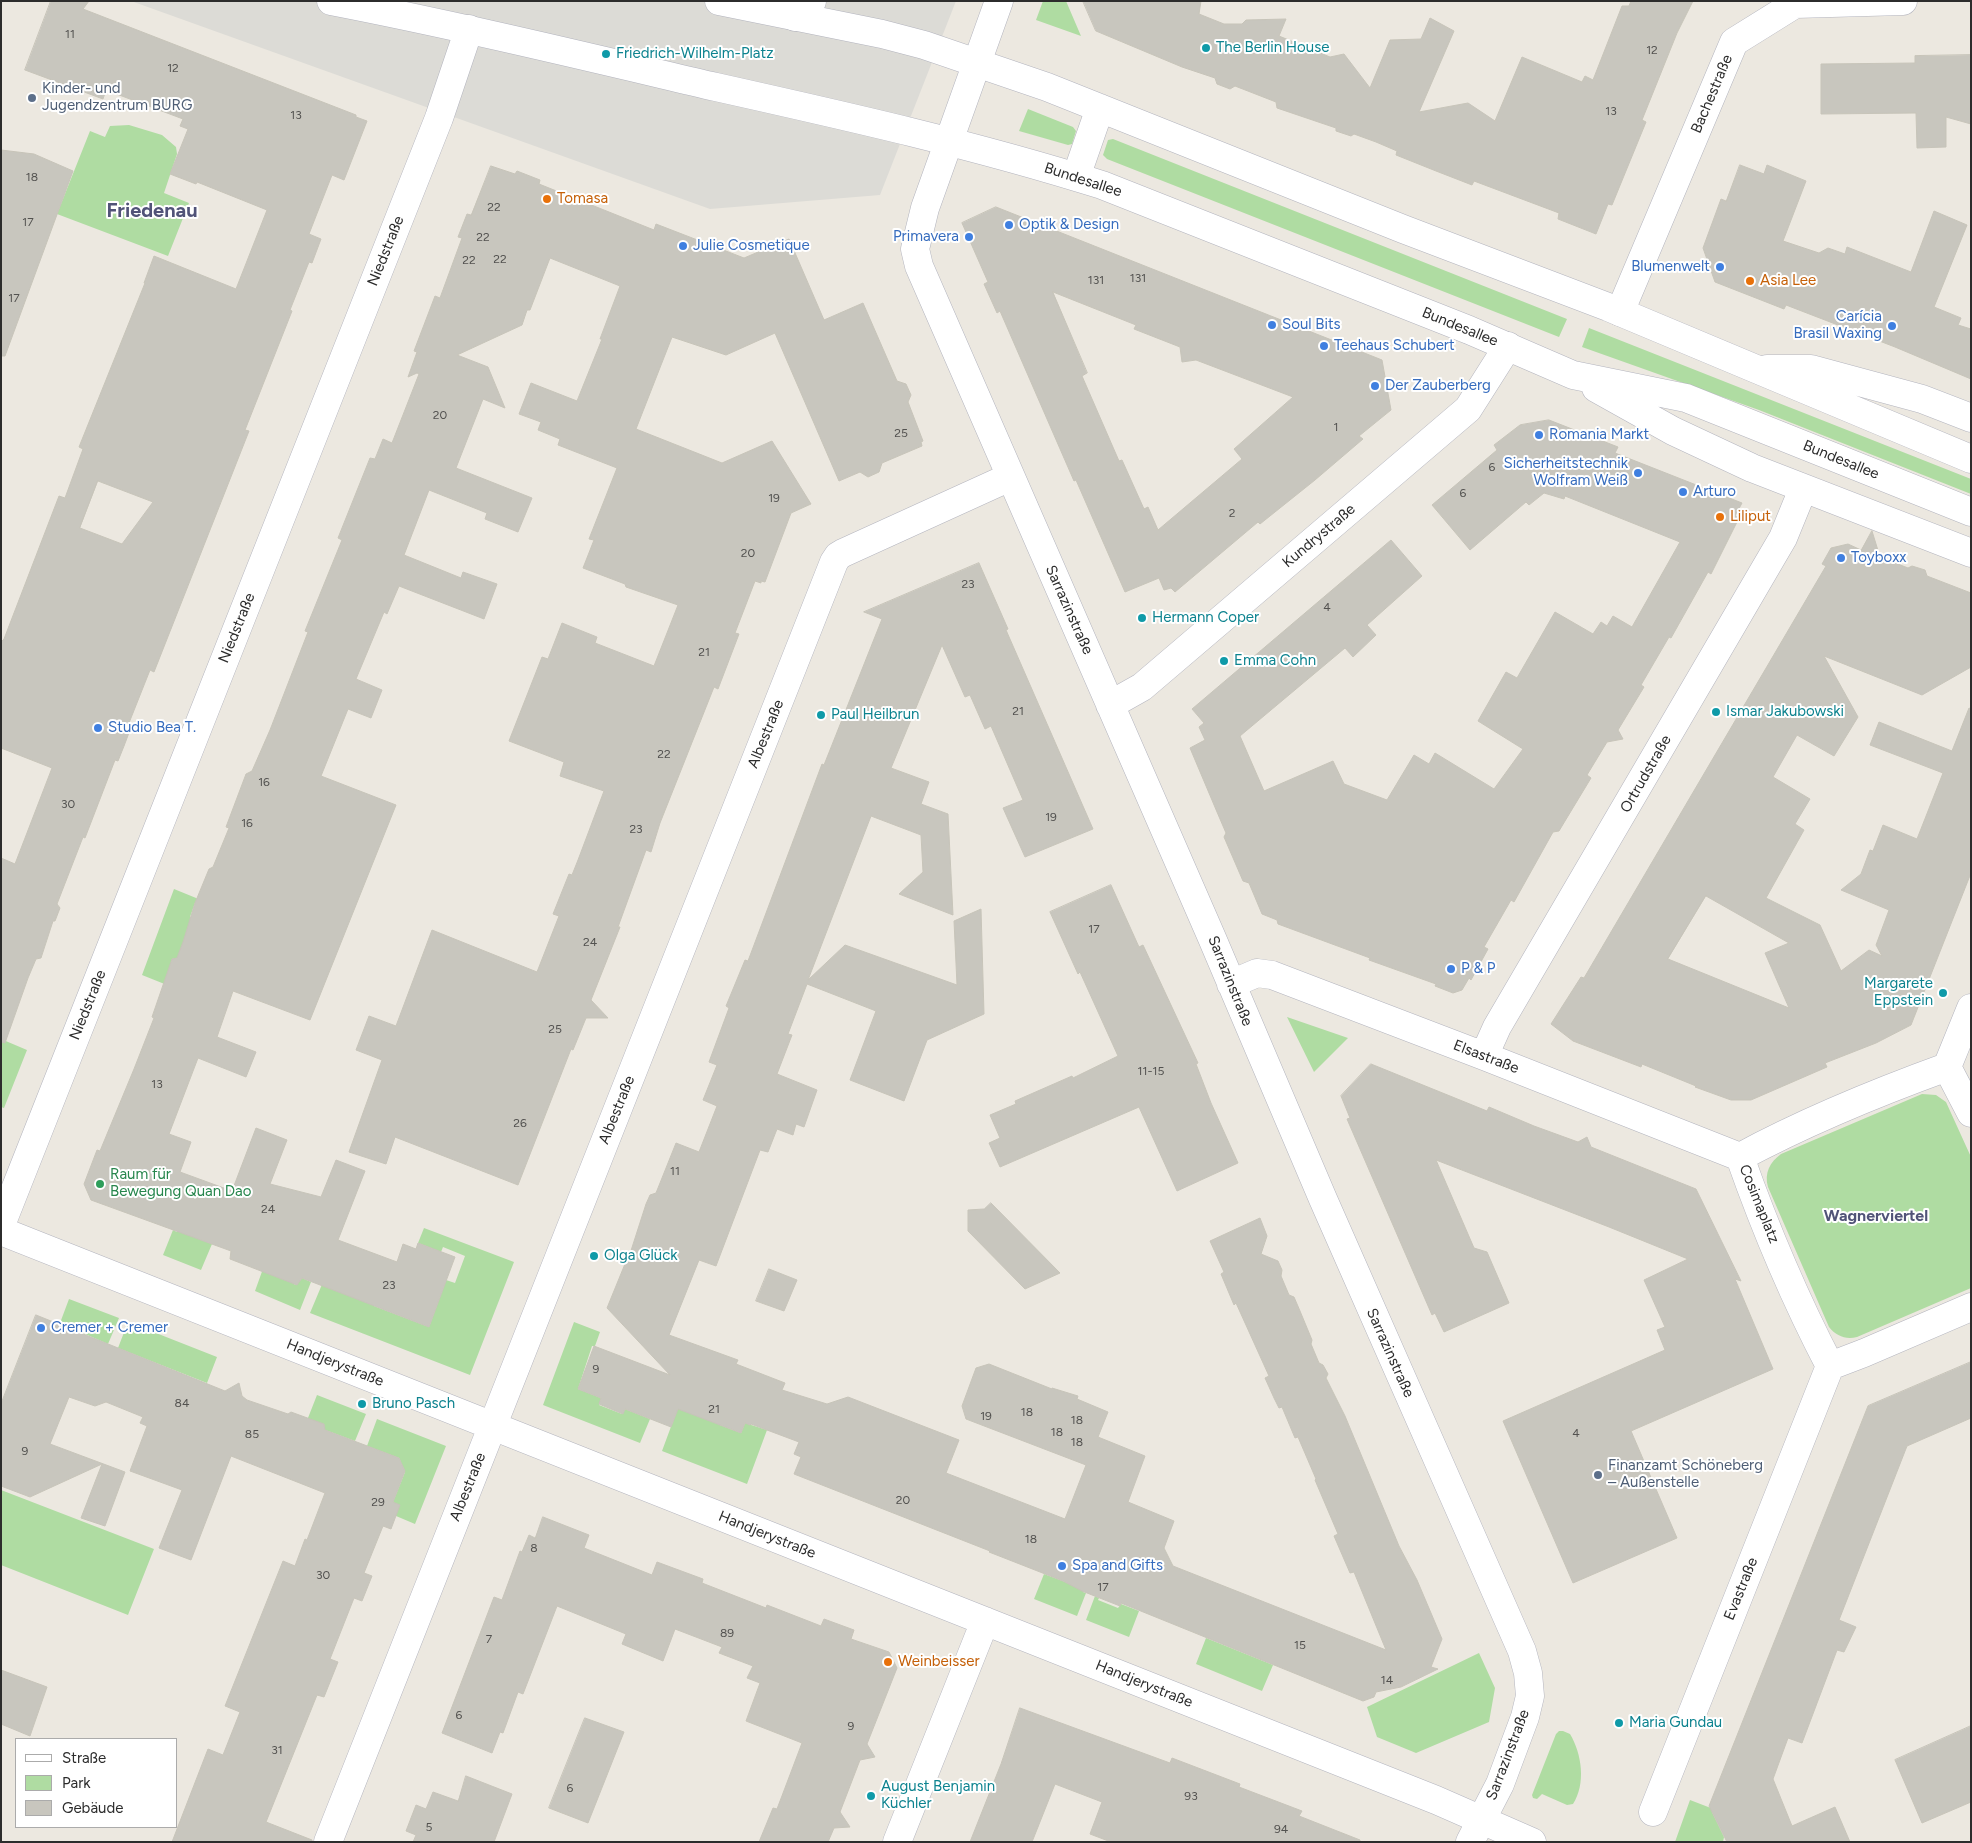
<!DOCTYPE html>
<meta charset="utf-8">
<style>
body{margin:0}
#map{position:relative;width:1972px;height:1843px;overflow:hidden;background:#ece8e0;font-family:Figtree,sans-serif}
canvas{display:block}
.frame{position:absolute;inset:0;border:2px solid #2c2c2c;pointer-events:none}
.legend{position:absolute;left:15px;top:1738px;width:162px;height:90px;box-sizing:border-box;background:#fff;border:1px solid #ababab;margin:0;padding:6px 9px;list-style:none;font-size:15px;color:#2c2c2c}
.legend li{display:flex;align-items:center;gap:10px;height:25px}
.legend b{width:25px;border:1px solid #ababab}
</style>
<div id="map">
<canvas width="1972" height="1843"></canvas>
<div class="frame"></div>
<ul class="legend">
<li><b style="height:6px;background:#fff"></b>Straße</li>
<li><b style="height:14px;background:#afdca2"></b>Park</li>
<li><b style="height:14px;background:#c8c6be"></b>Gebäude</li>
</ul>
</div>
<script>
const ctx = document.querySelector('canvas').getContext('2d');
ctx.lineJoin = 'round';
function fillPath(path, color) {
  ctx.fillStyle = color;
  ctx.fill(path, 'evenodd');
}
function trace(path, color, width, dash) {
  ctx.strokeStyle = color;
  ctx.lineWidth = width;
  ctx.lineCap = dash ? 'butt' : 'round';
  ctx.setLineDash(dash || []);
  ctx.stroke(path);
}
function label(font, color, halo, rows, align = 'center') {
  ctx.font = font + ' Figtree,sans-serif';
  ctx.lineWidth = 4;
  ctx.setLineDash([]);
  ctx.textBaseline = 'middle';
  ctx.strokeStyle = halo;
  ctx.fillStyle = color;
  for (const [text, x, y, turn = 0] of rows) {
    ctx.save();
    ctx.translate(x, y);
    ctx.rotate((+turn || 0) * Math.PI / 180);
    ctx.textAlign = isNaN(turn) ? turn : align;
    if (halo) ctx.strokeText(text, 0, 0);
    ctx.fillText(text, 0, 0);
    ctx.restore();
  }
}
fillPath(new Path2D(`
 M1043,1H1066L1081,36L1036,20Z
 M1028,109L1073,127L1076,131L1072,144L1068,145L1019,131Z
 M129,125L162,135L176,147L177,154L164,193L189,203L168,256L57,214L90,131L105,137L110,126Z
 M1113,139L1567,319L1559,337L1107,159L1103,155L1108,140Z
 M1589,328L1971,479V494L1759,410L1582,347Z
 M174,889L201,900L200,902L195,903L190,917L192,920L178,958L172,959L167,985L142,975Z
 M1287,1017L1348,1038L1314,1072Z
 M1,1039L27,1050L4,1108L1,1107Z
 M1922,1094L1936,1095L1946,1102L1971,1157V1288L1857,1337C1846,1340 1836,1336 1829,1327L1768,1187C1764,1173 1770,1162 1781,1154Z
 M424,1228L514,1262L470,1375L310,1313L323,1282C340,1293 354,1298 375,1302L374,1306L429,1327L446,1280L455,1283L465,1256L443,1247L441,1252L418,1243Z
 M173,1230L177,1232L178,1230L212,1244L201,1270L163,1255Z
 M264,1266L295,1280L294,1284L296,1285L302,1278L311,1282L300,1310L255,1291Z
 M69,1299L119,1318L108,1344L60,1323Z
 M128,1322L217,1357L207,1383L118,1348Z
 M574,1322L600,1332L595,1346H592L578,1389L601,1398L599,1405L622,1414L625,1409L650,1419L640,1443L543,1405Z
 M317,1395L366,1414L355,1441L306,1423Z
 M679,1405L724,1415L720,1425L741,1433L745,1423L767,1430L747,1484L662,1451Z
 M377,1419L446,1446L415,1524L396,1516L393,1502L405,1472L399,1458L367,1446Z
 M1,1490L154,1549L128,1615L1,1565Z
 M1044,1574L1084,1589L1083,1592L1086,1593L1077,1616L1034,1599Z
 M1095,1596L1099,1598L1098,1600L1118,1608L1121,1604L1139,1611L1129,1637L1086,1620Z
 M1206,1638L1273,1665L1262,1691L1196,1664Z
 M1479,1653L1495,1688L1489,1722L1416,1753L1377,1737L1367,1707Z
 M1559,1731H1563L1570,1734C1582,1754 1586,1784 1573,1804L1567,1805L1542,1794L1537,1799L1533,1798L1532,1795L1556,1734Z
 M1690,1800L1716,1810L1712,1812L1724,1837L1723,1842H1675Z`), '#afdca2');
fillPath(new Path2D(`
 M131,1H956L880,195L710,209Z`), '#dcdbd6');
const building = new Path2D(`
 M51,1H89L83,9L356,115V117L367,121L344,180L332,175L309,234L321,239L312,263L309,262L290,310L292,311L245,430L249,431L154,672L150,670L127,728L130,730L124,746L118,761L115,760L85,838L83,837L57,904L60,908L55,921H53L41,958L36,959L28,978L5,1043L1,1042V858L15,864L52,768L1,748V642L4,639L59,496L65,498L83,449L79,447L145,283H144L154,256L236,289L267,210L197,182L196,184L170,174L188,129L180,126L183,119L106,90L103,99L25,70ZM98,481L153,502L122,544L80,528Z
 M1083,1H1201L1199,14L1224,24H1242L1246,20L1286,19L1279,36L1330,57L1344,54L1370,88L1390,40L1421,39L1430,18L1454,31L1419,112L1468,103L1495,121L1522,57L1582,82L1585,76L1593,80L1622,6H1629L1631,1H1693L1677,33L1642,120L1646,122L1612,205L1608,204L1596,234L1558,219L1559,213L1474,181L1472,185L1436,171L1396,155L1397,151L1376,142L1354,134L1351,136L1336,131V128L1277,108L1276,102L1235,86L1230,89L1217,84L1215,78L1182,67L1096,31Z
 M1971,55V124L1946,117V147L1917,148L1916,113L1821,114V64L1915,63V56Z
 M1,150L34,154L73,171L5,356H1Z
 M1740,165L1764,174L1767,165L1806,181L1783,241L1819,253L1828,248L1845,254L1847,247L1911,272L1934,211L1967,225L1934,307L1961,318L1958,325L1971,329V379L1895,347L1786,305L1784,309L1715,282L1703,248L1721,199L1726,201Z
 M491,166L515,174L517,171L540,180L539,184L654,230L656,224L744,258L789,239L824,320L863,303L897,381L906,384L911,395L908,402L923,441L921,442L922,446L882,463L879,472L868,477L860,472L839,481L775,333L726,355L672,337L636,429L722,463L772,441L811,504L791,513L765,582L761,581V583L755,581L735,633L739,634L718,689L714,687L660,823L651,852L646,850L618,927H620L591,1000L608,1018H586L573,1050L571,1049L518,1185L395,1137L386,1164L349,1152L382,1060L356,1050L369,1016L396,1026L432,930L537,972L559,916L553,914L569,874L572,875L578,860L604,791L560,776L564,762L509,741L542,657L548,659L562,623L597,637L595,643L654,666L678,605L626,587L625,584L583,568L594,540L589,539L617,468L558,445L560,439L538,430L541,422L519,414L531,383L577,401L602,339H600L620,286L550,258L530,310H527L522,325L457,355L488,367L505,408L483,399L456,468L532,498L518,532L485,519L487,513L429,490L404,555L461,578L463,572L497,584L484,619L399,586L387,614L384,612L356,679L382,690L371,718L348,709L321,776L396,805L310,1020L233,991L217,1037L256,1052L246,1077L198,1058L169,1134L191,1142L180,1172L232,1191L256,1128L287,1140L270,1184L321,1197L336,1160L365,1171L338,1240L397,1262L403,1244L416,1249L418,1243L455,1257L429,1327L302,1278L297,1285L230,1259L231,1251L91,1200L84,1184L97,1150L100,1151L134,1069L154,1018L152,1017L172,959L177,958L183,942L195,903L209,869L213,867L229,828L226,827L246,774L252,771L270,730L308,632L305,631L342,540L338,538L370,458L375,459L383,439L392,443L419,374L417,373L408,377L417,352L414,351L435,296L440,298L462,238L458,237L467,214L471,215Z
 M996,207L1382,360L1391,410L1359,436L1363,439L1315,480L1260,524L1258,522L1175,592L1171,588L1164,590L1159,578L1125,592L1076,480L1074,481L1000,311L997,313L984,284L988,282L962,223ZM1053,292L1136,325L1134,329L1180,347L1182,362L1196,360L1293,397L1234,449L1242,459L1158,530L1148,507L1144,509L1122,460L1119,461L1082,376L1087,373Z
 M1549,420L1618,447L1615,453L1742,503L1735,516L1739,518L1711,574L1708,572L1671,638L1669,637L1641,685L1644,687L1618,730L1623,739L1607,742L1587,775L1591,778L1565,821L1559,831L1553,832L1514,902L1511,900L1484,947L1488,949L1471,980L1469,978L1462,990L1453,993L1435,986L1436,984L1369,960L1370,958L1278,924L1277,920L1262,914L1249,883L1243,881L1224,837L1226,833L1217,812L1190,748L1205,740L1199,727L1204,723L1192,709L1391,540L1422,576L1367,625L1376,635L1353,657L1345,648L1240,736L1264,791L1333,761L1344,784L1387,800L1414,755L1429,764L1435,753L1494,789L1523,749L1478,721L1506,672L1517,678L1555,612L1593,634L1601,622L1607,626L1613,616L1632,627L1680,542L1565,496L1564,499L1544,493L1529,505L1526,502L1470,550L1432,505L1497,450L1494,445L1520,425Z
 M1872,531L1880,557L1908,568L1912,566L1925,570L1927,576L1971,593V667L1922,695L1824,656L1858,717L1834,756L1797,735L1773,777L1810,799L1795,824L1804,830L1766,898L1820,925L1841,971L1869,950L1882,956L1876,945L1889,910L1841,890L1861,874L1870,850L1873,851L1883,825L1917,839L1943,773L1870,745L1879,722L1952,751L1969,708L1971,709V873L1911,1025L1876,1043L1825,1063L1827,1067L1751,1100H1731L1695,1087L1696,1086L1642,1064L1641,1067L1573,1041L1551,1024L1581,977L1584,978L1826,566L1822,564L1831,548L1848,544L1861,550ZM1706,896L1789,943L1765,953L1789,1008L1668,959Z
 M979,563L1008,629L1006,630L1093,829L1025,857L1003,808L1023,800L991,726L985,729L970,695L965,697L942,645L891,768L929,782L921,804L948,814L953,915L899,894L923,872L921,835L871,816L808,980L845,945L957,985L954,921L981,909L984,1014L927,1040L904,1101L850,1080L876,1011L807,984L788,1034L792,1035L777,1074L817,1090L804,1127L796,1124L793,1135L777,1129L768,1152L760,1150L716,1266L699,1260L669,1335L738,1360L736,1364L785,1383L782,1390L827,1404L848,1397L959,1440L946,1473L1065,1519L1086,1465L966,1419L962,1406L976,1368L989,1364L1052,1389V1388L1078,1396L1077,1399L1108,1412L1098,1437L1145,1456L1128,1502L1174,1521L1164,1548L1173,1566L1386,1650L1354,1572L1350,1573L1334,1536L1338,1534L1315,1480L1316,1479L1298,1437L1295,1438L1282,1407L1279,1408L1274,1398L1265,1378L1269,1376L1236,1303L1234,1305L1221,1274L1224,1272L1210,1241L1260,1218L1267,1236L1261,1254L1278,1261L1282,1270L1281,1276L1289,1295L1294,1297L1300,1311L1312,1340L1311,1344L1319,1363L1323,1365L1328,1374L1326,1378L1345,1416L1399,1546L1417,1580L1442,1639L1431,1667L1438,1669L1401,1687L1376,1692L1374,1697L1363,1701L1121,1603L1120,1606L1082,1591L1063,1581L989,1552L990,1551L794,1474L801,1457L794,1454L799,1442L751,1424L750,1425L745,1423L741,1433L678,1409L671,1427L625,1409L623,1414L599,1404L601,1398L578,1389L594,1346L670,1375L607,1308L627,1259L628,1260L646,1204L650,1195L656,1193L676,1143L699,1152L717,1106L703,1100L717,1065L709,1062L729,1008L726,1006L731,994L745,960L748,961L822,764L824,765L882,619L864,612Z
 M1111,885L1139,947L1143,945L1198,1063L1196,1064L1211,1103L1238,1163L1177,1191L1139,1107L1000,1167L989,1143L1000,1138L990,1115L1016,1104L1015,1101L1072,1076L1073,1078L1118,1056L1080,972L1078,974L1050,912Z
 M1371,1064L1487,1111L1489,1107L1534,1126L1578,1142L1587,1137L1591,1147L1696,1189L1741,1281L1735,1279L1773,1369L1631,1431L1677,1538L1573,1583L1503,1421L1665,1350L1657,1330L1665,1327L1644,1280L1688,1259L1609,1227L1436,1160L1474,1248L1487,1252L1509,1303L1444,1332L1435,1313L1432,1315L1347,1119L1350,1118L1341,1096Z
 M991,1203L1060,1273L1025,1289L968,1231V1210L984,1209Z
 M769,1269L797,1280L784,1311L756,1301Z
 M36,1315L225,1391L239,1383L242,1396L247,1400L288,1414L291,1412L324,1424L325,1430L399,1458L405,1471L393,1502L400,1505L391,1529L383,1526L364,1573L372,1576L362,1601L354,1598L330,1659L338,1662L324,1697L317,1695L266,1822L312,1840V1842H172L208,1749L223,1755L240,1712L225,1706L283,1561L295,1566L305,1539L307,1540L325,1493L231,1456L191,1560L159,1548L182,1490L130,1471L147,1426L140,1423L143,1417L106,1402L95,1406L69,1397L50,1444L125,1472L105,1526L81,1518L102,1464L30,1497L1,1486V1404Z
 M1971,1362V1418L1907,1446L1839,1620L1856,1627L1844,1652L1837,1650L1802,1743L1788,1738L1773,1779L1792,1826L1835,1807L1850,1842H1727L1709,1806L1868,1406Z
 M543,1517L589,1535L584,1548L652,1575L657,1562L703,1579L702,1583L766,1608L767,1605L821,1626L824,1619L854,1630L851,1639L889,1652L897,1668L867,1744L875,1757L860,1760L840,1812L850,1827L834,1828L828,1842H759L773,1808L777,1809L802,1743L746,1721L760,1683L747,1678L753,1666L719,1653L722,1647L675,1629L663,1661L622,1644L626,1634L557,1606L523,1694L518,1692L503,1733L500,1732L492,1753L442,1733L494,1597L502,1600L520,1551L522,1552L529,1535L535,1538Z
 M1,1670L47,1687L30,1736L1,1724Z
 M1020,1708L1170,1763L1172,1758L1240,1784L1239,1787L1302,1811L1299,1816L1360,1840V1842H1111L1090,1834L1102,1802L1055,1784L1032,1842H970L1001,1764Z
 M585,1718L624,1732L588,1823L549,1808Z
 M1971,1726V1802L1922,1823L1895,1760Z
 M466,1776L512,1794L494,1842H413L416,1835L406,1831L416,1805L426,1809L433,1792L458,1801Z`);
fillPath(building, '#c8c6be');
trace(building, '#c7c4b9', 1);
const street = new Path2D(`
 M999,1L925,208L915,249L919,266L1212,938L1323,1199L1522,1651L1528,1673L1530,1696L1525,1717L1500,1784L1470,1842
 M795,17L812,1
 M1620,312L1734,42L1795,4L1903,1
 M1110,705L1142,687L1468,409L1508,346
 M1231,984L1257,973L1272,975L1484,1056L1740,1157
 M1484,1056L1497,1027L1783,538L1803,489
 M1947,1067L1971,1008
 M1740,1157C1765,1228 1795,1299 1830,1366L1864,1353L1971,1307
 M1740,1157C1805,1122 1878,1092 1947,1067L1971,1113
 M1,1225L439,118L469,29
 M1,1231L1436,1800L1532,1842
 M1653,1812L1830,1366
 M328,1842L834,562L838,556L843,553L1010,477
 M897,1842L985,1621`);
const secondary = new Path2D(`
 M331,1C460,26 588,57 716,87C846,116 975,145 1102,185L1469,330L1573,375L1686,398L1971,512
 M719,1L882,34L924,45L1047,87L1403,229L1608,307L1971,459
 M1076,177L1100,108
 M1767,369H1811L1922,399L1971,418
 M1596,388L1673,431L1752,468L1971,553`);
trace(street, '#b3b4be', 29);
trace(secondary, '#b3b4be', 29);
trace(street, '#fff', 28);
trace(secondary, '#fff', 28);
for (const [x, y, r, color] of [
 [1206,48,5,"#0f9aa8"],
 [606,54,5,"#0f9aa8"],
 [32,98,5,"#5c6f8a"],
 [547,199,5,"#e8710a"],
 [1009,225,5,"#3f7fe0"],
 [969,237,5,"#3f7fe0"],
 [683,246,5,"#3f7fe0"],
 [1720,267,5,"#3f7fe0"],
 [1750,281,5,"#e8710a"],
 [1272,325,5,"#3f7fe0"],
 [1892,326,5,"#3f7fe0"],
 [1324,346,5,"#3f7fe0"],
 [1375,386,5,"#3f7fe0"],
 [1539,435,5,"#3f7fe0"],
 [1638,473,5,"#3f7fe0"],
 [1683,492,5,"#3f7fe0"],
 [1720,517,5,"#e8710a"],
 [1841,558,5,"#3f7fe0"],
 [1142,618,5,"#0f9aa8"],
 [1224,661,5,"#0f9aa8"],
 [1716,712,5,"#0f9aa8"],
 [821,715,5,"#0f9aa8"],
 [98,728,5,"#3f7fe0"],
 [1451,969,5,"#3f7fe0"],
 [1943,993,5,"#0f9aa8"],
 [100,1184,5,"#2e9e5b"],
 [594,1256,5,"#0f9aa8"],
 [41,1328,5,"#3f7fe0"],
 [362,1404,5,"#0f9aa8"],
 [1598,1475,5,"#5c6f8a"],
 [1062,1566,5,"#3f7fe0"],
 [888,1662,5,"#e8710a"],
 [1619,1723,5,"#0f9aa8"],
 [871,1796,5,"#0f9aa8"]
]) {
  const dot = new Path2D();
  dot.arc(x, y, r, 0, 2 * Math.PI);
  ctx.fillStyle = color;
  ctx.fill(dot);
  trace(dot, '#fff', 2);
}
label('12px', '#535250', null, [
 ["11",70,34],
 ["12",1652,50],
 ["12",173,68],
 ["13",1611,111],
 ["13",296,115],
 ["18",32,177],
 ["22",494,207],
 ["17",28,222],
 ["22",483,237],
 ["22",500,259],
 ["22",469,260],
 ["131",1138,278],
 ["131",1096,280],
 ["17",14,298],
 ["20",440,415],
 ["1",1336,427],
 ["25",901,433],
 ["6",1492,467],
 ["6",1463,493],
 ["19",774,498],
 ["2",1232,513],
 ["20",748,553],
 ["23",968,584],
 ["4",1327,607],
 ["21",704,652],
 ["21",1018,711],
 ["22",664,754],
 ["16",264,782],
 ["30",68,804],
 ["19",1051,817],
 ["16",247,823],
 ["23",636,829],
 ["17",1094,929],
 ["24",590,942],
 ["25",555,1029],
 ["11-15",1151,1071],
 ["13",157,1084],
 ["26",520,1123],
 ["11",675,1171],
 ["24",268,1209],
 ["23",389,1285],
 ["9",596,1369],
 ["84",182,1403],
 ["21",714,1409],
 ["18",1027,1412],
 ["19",986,1416],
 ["18",1077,1420],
 ["18",1057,1432],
 ["4",1576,1433],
 ["85",252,1434],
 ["18",1077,1442],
 ["9",25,1451],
 ["20",903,1500],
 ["29",378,1502],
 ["18",1031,1539],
 ["8",534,1548],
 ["30",323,1575],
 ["17",1103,1587],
 ["89",727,1633],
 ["7",489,1639],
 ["15",1300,1645],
 ["14",1387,1680],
 ["6",459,1715],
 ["9",851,1726],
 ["31",277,1750],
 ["6",570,1788],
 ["93",1191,1796],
 ["5",429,1827],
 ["94",1281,1829]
]);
label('15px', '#0d838f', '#fff', [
 ["The Berlin House",1216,48],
 ["Friedrich-Wilhelm-Platz",616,54],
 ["Hermann Coper",1152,618],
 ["Emma Cohn",1234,661],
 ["Ismar Jakubowski",1726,712],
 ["Paul Heilbrun",831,715],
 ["Margarete",1933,984,"right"],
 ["Eppstein",1933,1001,"right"],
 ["Olga Glück",604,1256],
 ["Bruno Pasch",372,1404],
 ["Maria Gundau",1629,1723],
 ["August Benjamin",881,1787],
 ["Küchler",881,1804]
], 'left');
label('15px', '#4e5e75', '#fff', [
 ["Kinder- und",42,89],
 ["Jugendzentrum BURG",42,106],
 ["Finanzamt Schöneberg",1608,1466],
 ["– Außenstelle",1608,1483]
], 'left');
label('15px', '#2c2c2c', '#fff', [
 ["Bachestraße",1712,94,-67],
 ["Bundesallee",1083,180,18],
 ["Niedstraße",386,251,-68],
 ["Bundesallee",1460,327,22],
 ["Bundesallee",1841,460,22],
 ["Kundrystraße",1319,536,-40],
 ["Sarrazinstraße",1069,610,66],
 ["Niedstraße",237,628,-68],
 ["Albestraße",766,734,-68],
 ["Ortrudstraße",1646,774,-60],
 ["Sarrazinstraße",1230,981,68],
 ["Niedstraße",88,1005,-68],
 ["Elsastraße",1486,1057,21],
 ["Albestraße",617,1110,-68],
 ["Cosimaplatz",1759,1204,68],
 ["Sarrazinstraße",1390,1353,66],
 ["Handjerystraße",335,1363,22],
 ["Albestraße",468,1487,-68],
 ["Handjerystraße",767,1535,22],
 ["Evastraße",1741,1589,-68],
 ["Handjerystraße",1144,1684,22],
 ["Sarrazinstraße",1508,1755,-69]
]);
label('15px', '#c56008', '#fff', [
 ["Tomasa",557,199],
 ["Asia Lee",1760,281],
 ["Liliput",1730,517],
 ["Weinbeisser",898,1662]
], 'left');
label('15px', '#366cbe', '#fff', [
 ["Optik & Design",1019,225],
 ["Primavera",959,237,"right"],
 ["Julie Cosmetique",693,246],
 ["Blumenwelt",1710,267,"right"],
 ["Carícia",1882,317,"right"],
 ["Brasil Waxing",1882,334,"right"],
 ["Soul Bits",1282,325],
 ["Teehaus Schubert",1334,346],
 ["Der Zauberberg",1385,386],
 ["Romania Markt",1549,435],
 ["Sicherheitstechnik",1628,464,"right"],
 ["Wolfram Weiß",1628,481,"right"],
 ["Arturo",1693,492],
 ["Toyboxx",1851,558],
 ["Studio Bea T.",108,728],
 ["P & P",1461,969],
 ["Cremer + Cremer",51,1328],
 ["Spa and Gifts",1072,1566]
], 'left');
label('15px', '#27864d', '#fff', [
 ["Raum für",110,1175],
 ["Bewegung Quan Dao",110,1192]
], 'left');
label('bold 16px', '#515378', '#fff', [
 ["Wagnerviertel",1876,1216]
]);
label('bold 20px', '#515378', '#fff', [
 ["Friedenau",152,211]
]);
</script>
